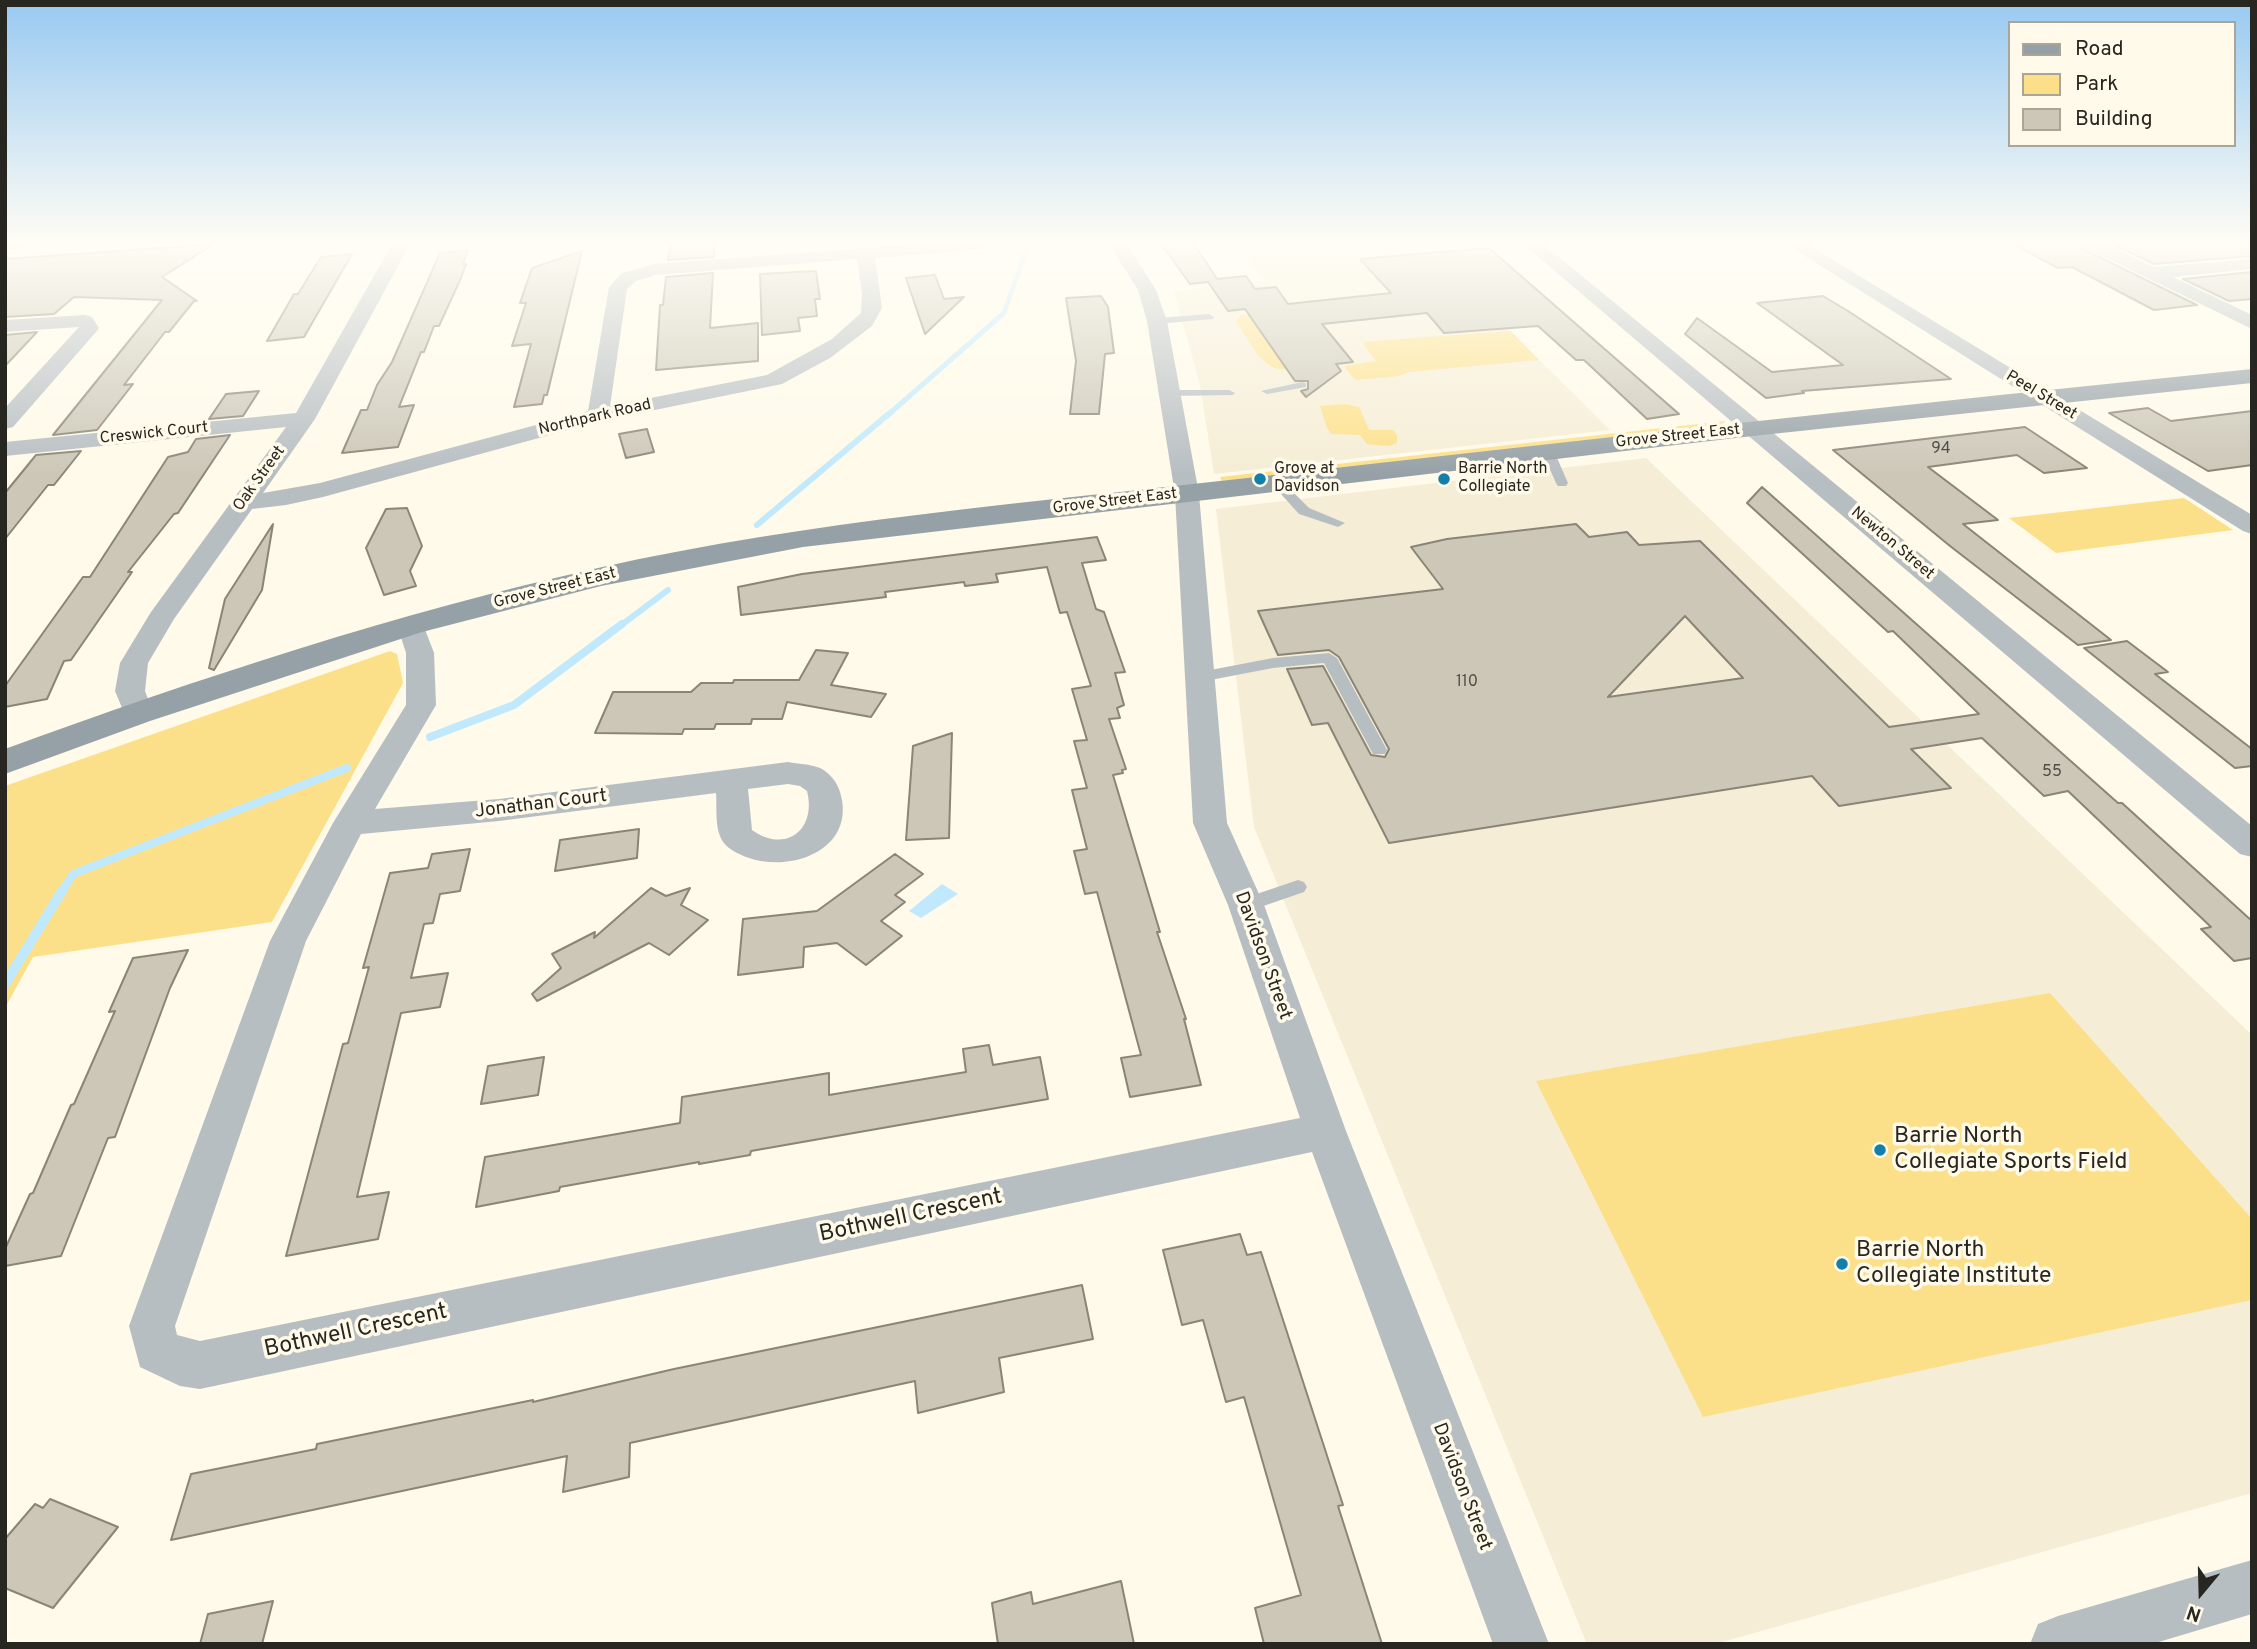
<!DOCTYPE html>
<style>
body{margin:0}
#map{position:relative;width:2257px;height:1649px;overflow:hidden;background:#fffae9;font-family:Overpass,sans-serif}
canvas{display:block}
.frame{position:absolute;inset:0;border:7px solid #282620;pointer-events:none}
.legend{position:absolute;left:2008px;top:21px;width:228px;height:126px;box-sizing:border-box;background:#fffae9;border:2px solid #a9a599;margin:0;padding:9px 12px;list-style:none;font-size:21px;color:#282620}
.legend li{display:flex;align-items:center;gap:14px;height:35px}
.legend b{width:35px;border:2px solid #a9a599}
.north{position:absolute;left:2166px;top:1558px;width:70px;height:70px;-webkit-text-stroke:5px #fffae9;paint-order:stroke;rotate:199deg;font-size:19px;font-weight:700;line-height:28px;text-align:center;color:#282620}
.north::after{content:'';display:block;margin:auto;width:24px;height:32px;background:#282620;clip-path:polygon(50% 0,100% 100%,50% 72%,0 100%)}
</style>
<div id="map">
<canvas width="2257" height="1649"></canvas>
<div class="frame"></div>
<ul class="legend">
<li><b style="height:9px;background:#96a1a7"></b>Road</li>
<li><b style="height:19px;background:#fce089"></b>Park</li>
<li><b style="height:19px;background:#ccc7b7"></b>Building</li>
</ul>
<div class="north">N</div>
</div>
<script>
const ctx = document.querySelector('canvas').getContext('2d');
ctx.lineJoin = 'round';
function fillPath(path, color) {
  ctx.fillStyle = color;
  ctx.fill(path, 'evenodd');
}
function trace(path, color, width, dash) {
  ctx.strokeStyle = color;
  ctx.lineWidth = width;
  ctx.lineCap = dash ? 'butt' : 'round';
  ctx.setLineDash(dash || []);
  ctx.stroke(path);
}
function label(font, color, halo, rows, align = 'center') {
  ctx.font = font + ' Overpass,sans-serif';
  ctx.lineWidth = 7;
  ctx.setLineDash([]);
  ctx.textBaseline = 'middle';
  ctx.strokeStyle = halo;
  ctx.fillStyle = color;
  for (const [text, x, y, turn = 0] of rows) {
    ctx.save();
    ctx.translate(x, y);
    ctx.rotate((+turn || 0) * Math.PI / 180);
    ctx.textAlign = isNaN(turn) ? turn : align;
    if (halo) ctx.strokeText(text, 0, 0);
    ctx.fillText(text, 0, 0);
    ctx.restore();
  }
}
fillPath(new Path2D(`
 M1237,244H1422L1610,430L1214,474L1200,385L1174,291L1265,281Z
 M1646,458L2252,1035V1493L1715,1644H1587L1254,827L1216,509Z`), '#f5edd5');
fillPath(new Path2D(`
 M1241,315H1249L1286,369C1262,373 1248,338 1236,321Z
 M1511,331L1539,360L1409,372L1399,376L1355,380L1344,366L1376,361L1362,342Z
 M1345,404L1359,407L1369,430H1393L1397,436V443L1389,446L1367,444L1360,435L1332,434L1327,428L1320,406Z
 M1725,421L1722,426L1222,481L1220,477Z
 M2184,498L2233,530L2056,553L2009,518Z
 M390,651L397,654L403,683L272,922L33,957L5,1008V786Z
 M2050,993L2252,1219V1300L1703,1417L1536,1081Z`), '#fce089');
fillPath(new Path2D(`
 M942,884L958,894L921,918L909,911Z`), '#c1e9fe');
trace(new Path2D(`
 M889,414L1004,313L1026,251`), '#c1e9fe', 5);
trace(new Path2D(`
 M757,525L891,412
 M620,626L668,590`), '#c1e9fe', 6);
trace(new Path2D(`
 M430,737L514,705L622,624
 M61,893L73,874L347,768`), '#c1e9fe', 8);
trace(new Path2D(`
 M5,984L62,891`), '#c1e9fe', 10);
const building = new Path2D(`
 M214,244L162,277L197,301H194L169,332H165L124,385L133,384L97,430L53,435L162,300L74,297L54,314L5,317V259Z
 M670,244H715L714,257L668,260Z
 M1161,244H1194L1217,279L1246,276L1255,289L1276,287L1288,304L1391,293L1360,259L1489,248L1679,414L1647,419L1584,360H1576L1538,326L1444,333L1427,313L1322,324L1353,362L1336,364L1341,371L1306,397L1301,391L1308,389V381H1295L1245,309L1228,311L1208,282L1190,284Z
 M2013,244H2080L2085,250L2197,305L2154,310L2072,267L2058,268Z
 M2112,244H2252V256L2154,264Z
 M468,250L463,264H466L461,278L439,326H434L424,352H421L399,407L414,405L398,447L342,453L361,410H367L377,385L392,362L440,253Z
 M582,251L547,395H544L542,404L514,407L531,344L512,346L526,303H520L532,268Z
 M352,254L304,337L267,341L294,294H298L321,257Z
 M816,271L820,299H815L817,316L798,318L800,331L762,335L760,274Z
 M2252,272V299L2229,301L2183,279Z
 M713,273L710,328L758,323V361L656,370L660,305H663L666,277Z
 M935,275L944,299L964,297L925,334L906,278Z
 M1101,296L1108,307L1114,353L1105,354L1099,414H1070L1076,361L1066,298Z
 M1823,296L1848,311L1951,379L1802,391L1804,393L1766,398L1685,334L1697,318L1772,372L1843,365L1757,303Z
 M37,332L5,366V335Z
 M259,391L243,416L209,419L226,394Z
 M2148,408L2171,421L2252,411V465L2208,471L2109,413Z
 M2025,427L2087,468L2044,473L2017,455L1928,467L1998,520L1963,524L2111,640L2078,645L1950,546L1833,450Z
 M647,429L654,452L626,458L619,434Z
 M230,435L178,513L174,514L128,572H132L71,660L64,661L47,699L5,707V686L83,577H90L168,457L188,452L196,439Z
 M81,451L54,485H48L5,539V493L36,455Z
 M1762,487L2118,803H2122L2252,921V958L2234,961L2201,929L2211,927L2068,791L2044,796L1982,738L1911,749L1951,788L1839,806L1812,776L1389,843L1328,723L1312,725L1287,669L1323,666L1371,755L1385,757L1389,749L1339,657L1329,650L1278,655L1258,611L1443,589L1411,547L1447,539L1576,524L1589,537L1627,532L1639,545L1700,541L1889,727L1979,714L1893,631L1888,632L1747,503ZM1685,616L1743,678L1608,697Z
 M407,508L422,546L410,571L416,586L384,595L366,548L386,509Z
 M273,524L262,590L214,670L209,668L225,599Z
 M1097,537L1106,560L1082,563L1096,609L1104,612L1125,672L1115,673L1124,705L1117,708L1120,718L1109,719L1126,769L1122,770L1123,773L1113,775L1160,932H1157L1186,1019H1184L1201,1085L1130,1097L1121,1058L1141,1055L1097,892L1085,894L1074,851L1087,849L1072,790L1087,788L1074,741L1087,740L1072,689L1091,686L1067,612L1060,613L1047,567L996,574L998,582L965,586L964,582L885,592L886,597L741,615L738,587L802,574Z
 M2127,641L2168,672L2155,674L2252,749V766L2235,768L2084,648Z
 M816,650L848,653L831,685L886,694L871,717L787,702L782,719H752L751,724H716L714,729H684L682,734L595,733L613,692H691L701,683H733L734,680H799Z
 M952,733L949,838L906,840L913,746Z
 M639,829L637,858L555,871L560,840Z
 M470,849L460,891L440,894L433,923L424,924L411,978L448,973L440,1007L401,1013L357,1197L389,1192L378,1239L286,1256L343,1044L348,1043L369,967L363,968L390,873L428,868L432,854Z
 M895,854L923,874L895,895L905,902L881,921L902,936L866,965L837,943L804,947L803,967L738,975L743,919L817,911Z
 M651,888L666,896L690,888L681,905L708,920L669,955L649,943L537,1001L532,994L561,968L552,954L595,932L594,938Z
 M188,950L170,988L115,1137L108,1138L61,1256L5,1266V1249L30,1194L33,1193L71,1105L74,1104L115,1011L109,1012L133,958Z
 M989,1045L993,1065L1040,1057L1048,1099L751,1151L750,1155L699,1164V1162L560,1187L559,1191L476,1207L485,1157L680,1123L682,1097L829,1073V1095L966,1072L963,1049Z
 M544,1057L538,1095L481,1104L488,1066Z
 M1240,1234L1247,1255L1261,1252L1343,1505L1338,1506L1382,1644H1264L1255,1608L1301,1595L1244,1397L1226,1402L1203,1320L1182,1325L1163,1250Z
 M1082,1285L1093,1339L999,1358L1004,1392L918,1413L915,1381L630,1443L629,1477L563,1492L567,1456L171,1540L191,1474L316,1449L317,1444L533,1400V1402L674,1369Z
 M50,1499L118,1527L53,1608L5,1588V1539L35,1504L43,1508Z
 M1121,1581L1134,1644H998L992,1603L1031,1592L1033,1604Z
 M273,1601L262,1644H200L208,1614Z`);
fillPath(building, '#ccc7b7');
trace(building, '#8a8577', 2);
fillPath(new Path2D(`
 M1209,314L1214,317L1213,319L1157,324L1152,321L1157,318Z
 M1302,382L1306,383V387L1267,394L1261,391Z
 M1229,390L1235,393L1233,395L1170,396L1164,393L1170,390Z
 M1548,447L1554,451L1568,483L1566,486H1558L1556,483L1542,451Z
 M1277,479L1281,480L1309,508L1345,523L1338,527L1299,514L1271,483Z
 M1329,653L1337,658L1387,750L1385,754H1373L1324,663L1273,668L1200,682L1192,677L1200,672L1273,658Z
 M1298,880L1304,882L1307,887L1304,892L1246,912L1239,910L1237,905L1239,900Z`), '#b7bec2');
fillPath(new Path2D(`
 M5,244H28L25,248L5,250Z
 M392,244H410L315,419L263,493L320,483L588,411L609,287L622,273L655,264L915,244H992L983,249L875,258L882,308L872,326L830,358L782,384L601,421L323,497L286,505L252,509L174,619L148,663L145,691L153,713L149,720L138,723L127,720L115,691L120,663L151,612L286,427L5,456V442L296,413ZM857,259L862,294L861,313L832,339L767,375L610,406L627,289L636,281L656,275Z
 M1109,244H1127L1156,290L1167,321L1199,494L1227,823L1264,905L1346,1131L1549,1644H1493L1312,1152L200,1389L180,1386L140,1367L129,1326L270,941L333,823L406,705V653L397,625L401,619L411,617L421,619L434,653L436,705L375,809L499,799L788,762C798,764 810,764 820,768C830,773 837,782 840,792C857,848 794,873 749,858C738,854 724,848 720,836C715,824 717,806 716,793L499,821L361,834L306,941L175,1326L177,1335L200,1341L1300,1118L1228,905L1193,823L1175,494L1147,321L1138,290ZM788,784L800,786L807,791C817,830 785,854 752,830L748,789Z
 M1523,244H1543L2252,826V857L2240,854Z
 M1786,244H1807L2252,515V534L2243,531Z
 M2083,244H2106L2154,267L2252,259V269L2173,277L2252,315V329L2086,248Z
 M85,315L92,317L99,328L96,332L13,427L5,429V408L79,327L5,332V320Z
 M2252,1560V1614L2152,1644H2030L2038,1624L2058,1616Z`), '#b7bec2');
fillPath(new Path2D(`
 M2252,369V383L1753,436L803,547L601,586L422,632L150,721L5,774V749C199,678 397,613 598,568C811,520 1030,503 1247,478C1582,440 1916,403 2252,369Z`), '#96a1a7');
const sky = ctx.createLinearGradient(0, 0, 0, 475);
sky.addColorStop(0, '#98c9f1');
sky.addColorStop(0.51, '#fffdf5');
sky.addColorStop(1, '#fffdf500');
ctx.fillStyle = sky;
ctx.fillRect(0, 0, 2257, 475);
for (const [x, y, r, color] of [
 [1260,479,7,"#1280a8"],
 [1444,479,7,"#1280a8"],
 [1880,1150,7,"#1280a8"],
 [1842,1264,7,"#1280a8"]
]) {
  const dot = new Path2D();
  dot.arc(x, y, r, 0, 2 * Math.PI);
  ctx.fillStyle = color;
  ctx.fill(dot);
  trace(dot, '#fffae9', 2.5);
}
label('16px', '#282620', '#fffae9', [
 ["Peel Street",2041,396,31],
 ["Northpark Road",595,418,-13],
 ["Creswick Court",154,434,-6],
 ["Grove Street East",1678,437,-6],
 ["Oak Street",260,479,-54],
 ["Grove Street East",1115,502,-7],
 ["Newton Street",1892,544,40],
 ["Grove Street East",555,589,-14]
]);
label('16px', '#514e46', null, [
 ["94",1941,450],
 ["110",1467,683],
 ["55",2052,773]
]);
label('16px', '#282620', '#fffae9', [
 ["Grove at",1274,470],
 ["Davidson",1274,488],
 ["Barrie North",1458,470],
 ["Collegiate",1458,488]
], 'left');
label('19px', '#282620', '#fffae9', [
 ["Jonathan Court",541,805,-7],
 ["Davidson Street",1262,956,70],
 ["Davidson Street",1461,1487,69]
]);
label('23px', '#282620', '#fffae9', [
 ["Barrie North",1894,1137],
 ["Collegiate Sports Field",1894,1163],
 ["Barrie North",1856,1251],
 ["Collegiate Institute",1856,1277]
], 'left');
label('23px', '#282620', '#fffae9', [
 ["Bothwell Crescent",911,1217,-12],
 ["Bothwell Crescent",356,1332,-12]
]);
</script>
